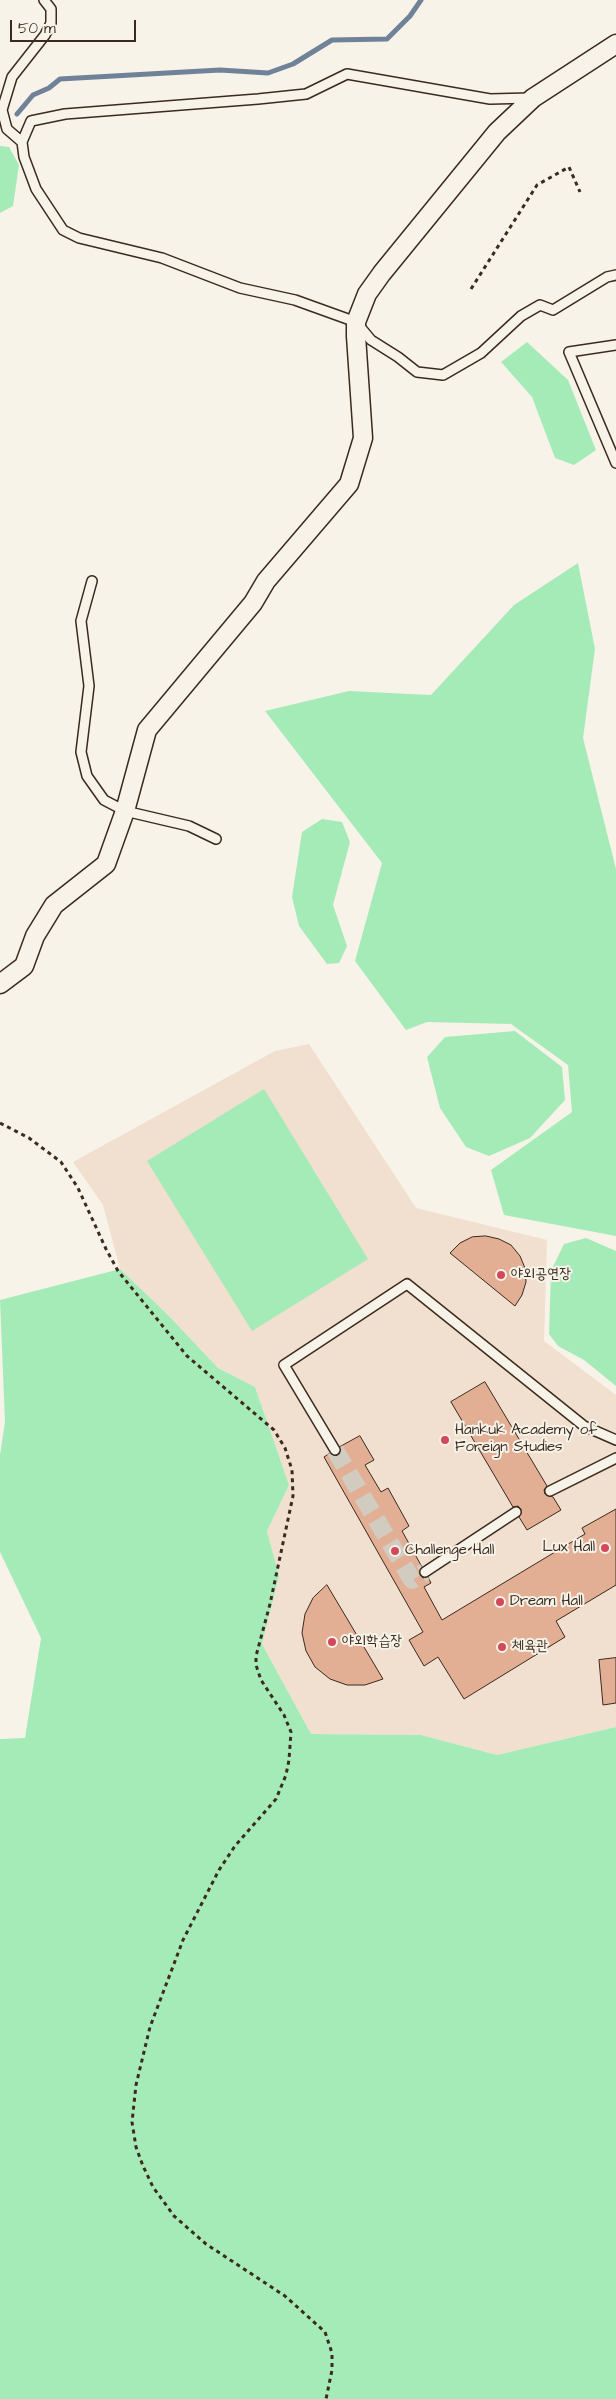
<!DOCTYPE html>
<meta charset="utf-8">
<style>
body{margin:0}
#map{position:relative;width:616px;height:2399px;overflow:hidden;background:#f7f3e8;font-family:"Architects Daughter",sans-serif}
canvas{display:block}
.scale{position:absolute;left:10px;top:20px;width:126px;height:22px;box-sizing:border-box;border:2px solid #3b2a1e;border-top:0;padding-left:6px;font-size:15px;line-height:18px;white-space:nowrap;color:#3b2a1e;-webkit-text-stroke:4px #f7f3e8;paint-order:stroke}
</style>
<div id="map">
<canvas width="616" height="2399"></canvas>
<div class="scale">50 m</div>
</div>
<script>
const ctx = document.querySelector('canvas').getContext('2d');
ctx.lineJoin = 'round';
function fillPath(path, color) {
  ctx.fillStyle = color;
  ctx.fill(path, 'evenodd');
}
function trace(path, color, width, dash) {
  ctx.strokeStyle = color;
  ctx.lineWidth = width;
  ctx.lineCap = dash ? 'butt' : 'round';
  ctx.setLineDash(dash || []);
  ctx.stroke(path);
}
function label(font, color, halo, rows, align = 'center') {
  ctx.font = font + ' "Architects Daughter","Poor Story",sans-serif';
  ctx.lineWidth = 4;
  ctx.setLineDash([]);
  ctx.textBaseline = 'middle';
  ctx.strokeStyle = halo;
  ctx.fillStyle = color;
  for (const [text, x, y, turn = 0] of rows) {
    ctx.save();
    ctx.translate(x, y);
    ctx.rotate((+turn || 0) * Math.PI / 180);
    ctx.textAlign = isNaN(turn) ? turn : align;
    if (halo) ctx.strokeText(text, 0, 0);
    ctx.fillText(text, 0, 0);
    ctx.restore();
  }
}
fillPath(new Path2D(`
 M309,1044L416,1208L547,1240L544,1341L616,1395V1727L497,1755L421,1735L311,1734L262,1644L279,1576L267,1531L289,1485L255,1387L218,1368L169,1316L120,1269L103,1205L73,1162L275,1051Z`), '#f1dfcf');
fillPath(new Path2D(`
 M0,146L9,147L19,165L13,206L0,213Z
 M527,342L568,380L596,450L574,465L555,458L532,397L501,362Z
 M578,563L595,649L583,738L616,869V1236L504,1215L491,1170L572,1112L568,1065L511,1024L427,1022L406,1030L355,961L382,863L265,711L349,691L431,695L514,605Z
 M322,819L342,822L350,842L333,905L347,946L339,963L327,964L299,926L292,897L302,832Z
 M515,1031L562,1067L565,1100L530,1138L489,1156L466,1147L440,1108L427,1057L445,1037Z
 M264,1089L368,1259L252,1331L147,1161Z
 M586,1238L616,1251V1386L584,1360L558,1346L549,1334L551,1271L564,1244Z
 M120,1269L169,1316L218,1368L255,1387L289,1485L267,1531L279,1576L262,1644L311,1734L421,1735L497,1755L616,1727V2399H0V1739L25,1738L41,1638L0,1552V1455L5,1422L0,1300Z`), '#a5ebb8');
trace(new Path2D(`
 M17,114L33,95L49,88L60,79L220,70L268,73L293,64L332,40L387,39L410,16L421,0`), '#6f8298', 5);
const building = new Path2D(`
 M486,1236L499,1239L511,1245L520,1256L525,1268L526,1282L522,1295L515,1306L450,1253L460,1243L472,1237Z
 M485,1382L547,1486L544,1490L545,1494L553,1497L561,1510L527,1530L519,1517L521,1509L518,1506L513,1507L451,1402Z
 M360,1436L374,1460L365,1465L381,1492L388,1488L409,1526L402,1531L422,1567L420,1575L423,1578L428,1577L431,1583L424,1587L442,1620L585,1534L582,1528L616,1509V1585L556,1621L565,1637L464,1699L438,1657L424,1666L409,1640L423,1632L324,1457L330,1453L338,1456L341,1453L340,1447Z
 M327,1585L383,1679L365,1685H347L330,1679L315,1667L306,1651L302,1633L305,1614L313,1598Z
 M616,1658V1703L603,1705L599,1660Z`);
fillPath(building, '#e2af95');
trace(building, '#3b2a1e', 1);
trace(new Path2D(`
 M335,1450L412,1580L425,1572`), '#d1cbc0', 18, [18, 9]);
const service = new Path2D(`
 M44,0L51,9V23L45,35L12,77L2,110L7,129L22,142L24,157L36,189L63,230L79,238L162,258L240,288L295,300L356,322L371,340L398,357L417,372L443,375L481,353L521,316L540,305L553,310L607,277L616,275
 M22,142L31,121L65,114L258,99L306,94L347,74L490,99L531,98
 M616,345L569,352L616,463
 M92,581L81,621L89,686L81,752L87,776L104,800L125,811L189,826L216,839
 M335,1450L284,1365L407,1284L584,1426L616,1440
 M550,1491L616,1458
 M425,1572L516,1512`);
const minor = new Path2D(`
 M0,984L24,966L35,936L54,905L106,864L125,811L147,730L253,603L266,581L349,484L363,438L356,336V322L367,294L382,273L497,132L533,98L616,44`);
trace(service, '#3b2a1e', 12);
trace(minor, '#3b2a1e', 21);
trace(new Path2D(`
 M471,289L537,185L569,167L580,192
 M0,1123L29,1138L61,1162L78,1188L106,1249L118,1271L187,1356L274,1430L285,1448L292,1470L293,1496L270,1604L256,1656V1665L261,1680L284,1715L291,1732L289,1760L286,1775L276,1799L235,1846L219,1870L183,1940L150,2027L136,2085L132,2122L136,2147L143,2166L153,2187L174,2216L206,2244L285,2296L325,2332L332,2353V2370L326,2399`), '#3b2a1e', 3, [4, 4]);
trace(service, '#f7f3e8', 9);
trace(minor, '#f7f3e8', 18);
for (const [x, y, r, color] of [
 [501,1275,5,"#d1495b"],
 [445,1440,5,"#d1495b"],
 [605,1548,5,"#d1495b"],
 [395,1551,5,"#d1495b"],
 [500,1602,5,"#d1495b"],
 [332,1642,5,"#d1495b"],
 [502,1647,5,"#d1495b"]
]) {
  const dot = new Path2D();
  dot.arc(x, y, r, 0, 2 * Math.PI);
  ctx.fillStyle = color;
  ctx.fill(dot);
  trace(dot, '#f7f3e8', 2);
}
label('15px', '#3b2a1e', '#f7f3e8', [
 ["야외공연장",511,1275],
 ["Hankuk Academy of",455,1431],
 ["Foreign Studies",455,1448],
 ["Lux Hall",595,1548,"right"],
 ["Challenge Hall",405,1551],
 ["Dream Hall",510,1602],
 ["야외학습장",342,1642],
 ["체육관",512,1647]
], 'left');
</script>
